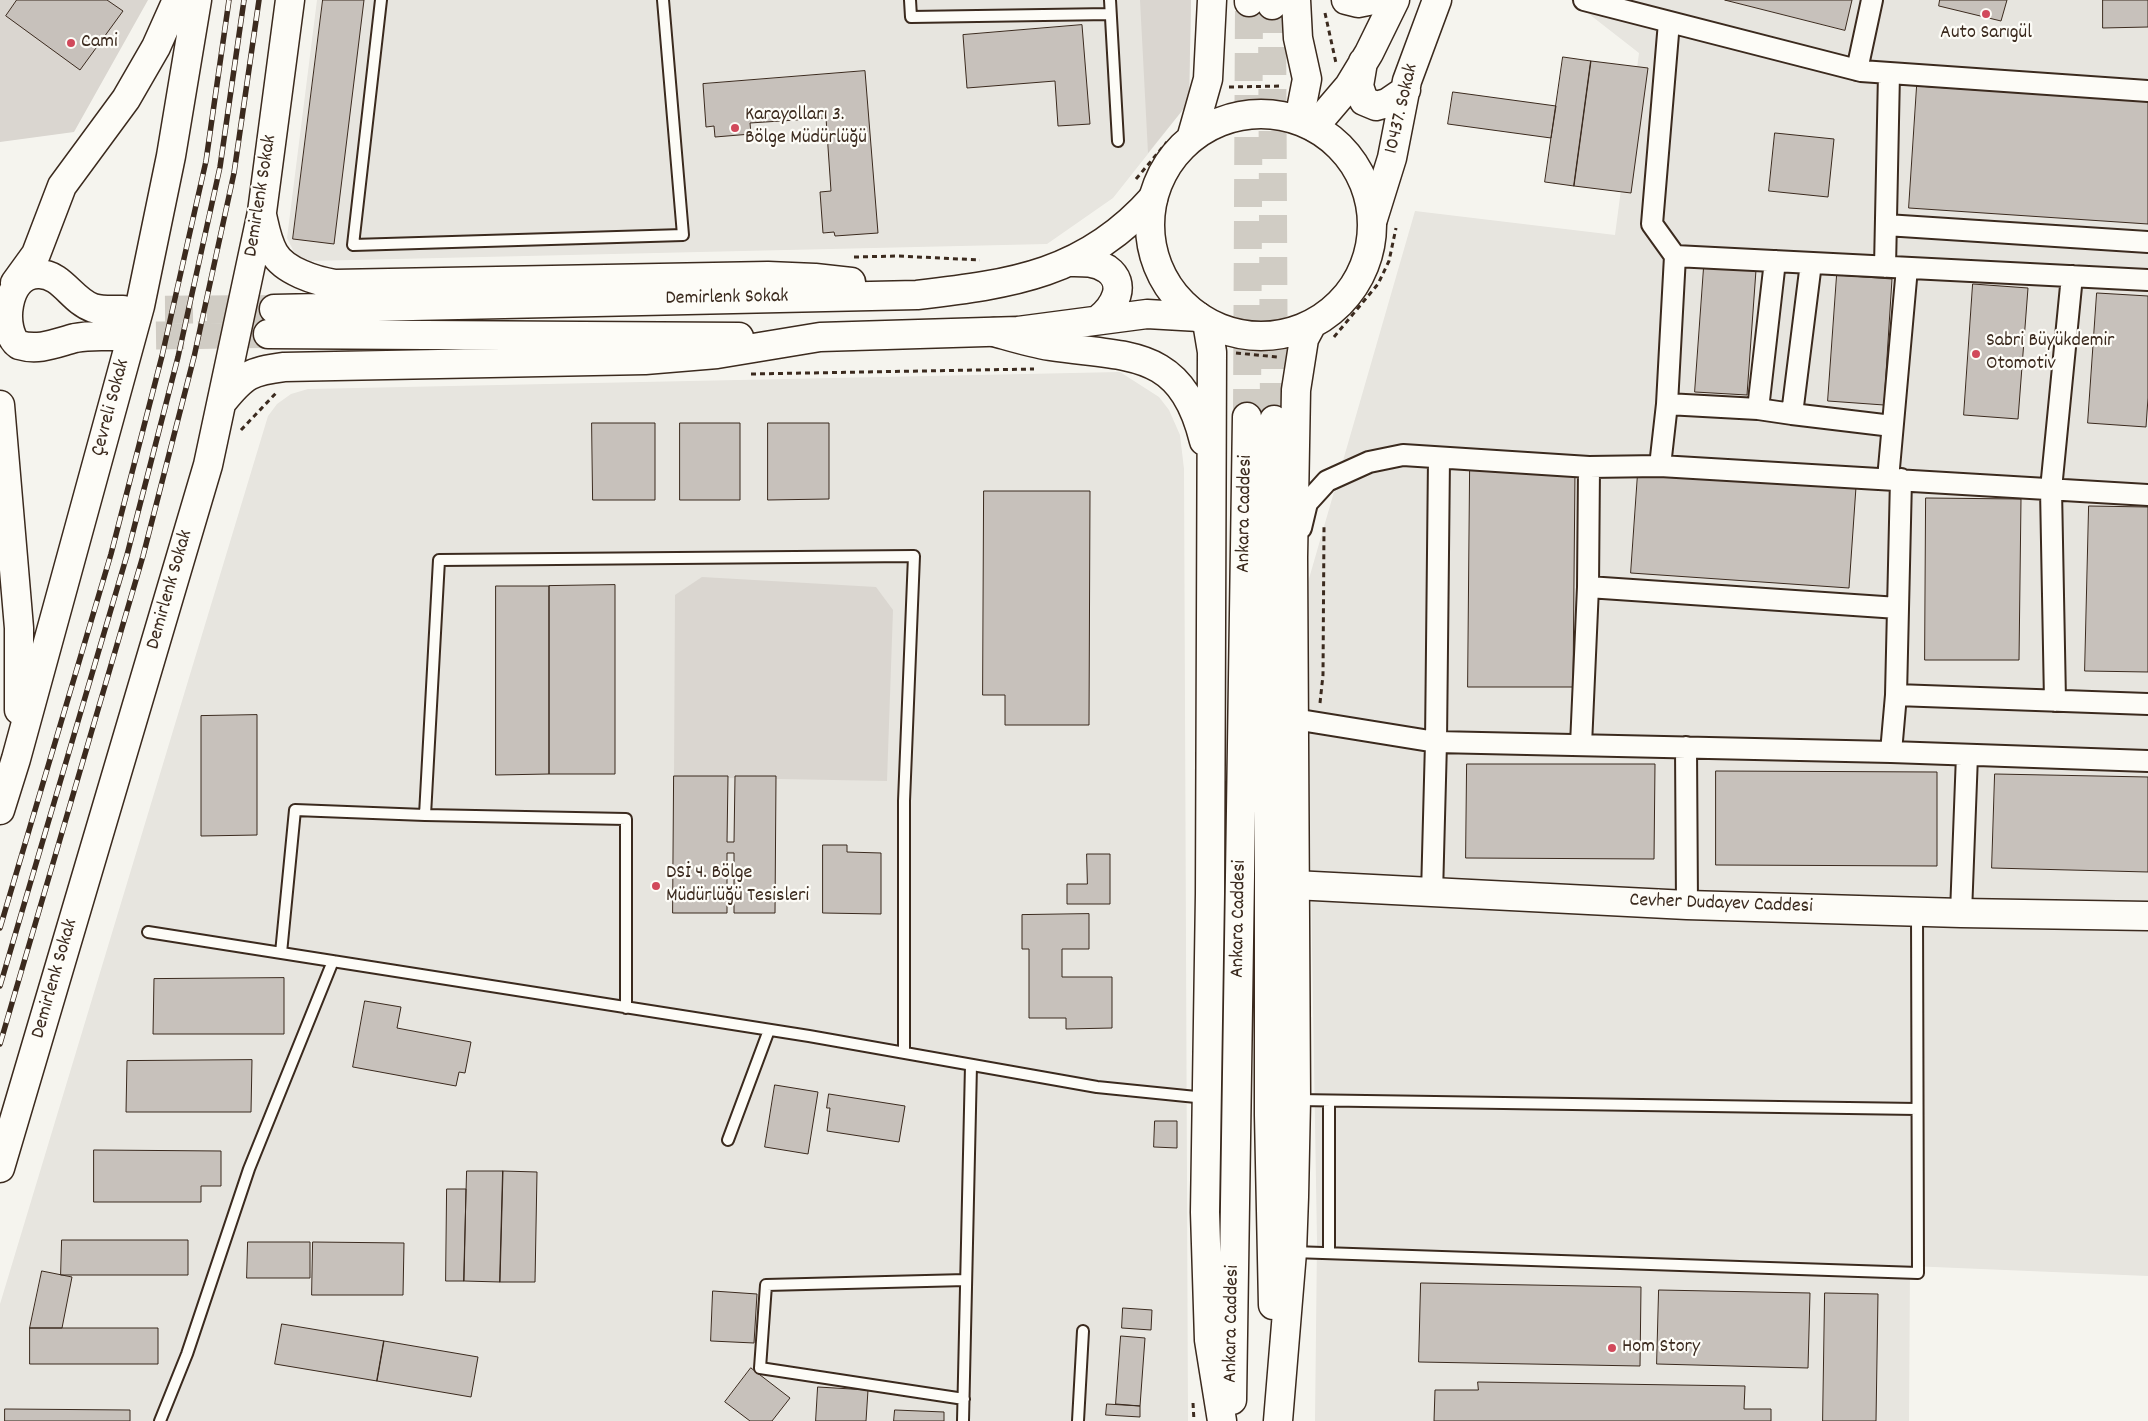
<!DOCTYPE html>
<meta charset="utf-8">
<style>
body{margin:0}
canvas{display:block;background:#f5f4ee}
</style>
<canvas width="2148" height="1421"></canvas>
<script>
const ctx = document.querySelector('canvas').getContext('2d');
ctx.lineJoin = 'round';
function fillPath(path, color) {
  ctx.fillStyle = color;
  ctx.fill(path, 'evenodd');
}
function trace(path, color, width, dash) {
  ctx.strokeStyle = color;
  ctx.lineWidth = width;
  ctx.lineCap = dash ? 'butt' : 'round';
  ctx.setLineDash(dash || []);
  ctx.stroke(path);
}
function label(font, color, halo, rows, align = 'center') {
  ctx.font = font + ' Dekko,sans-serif';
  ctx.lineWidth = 4.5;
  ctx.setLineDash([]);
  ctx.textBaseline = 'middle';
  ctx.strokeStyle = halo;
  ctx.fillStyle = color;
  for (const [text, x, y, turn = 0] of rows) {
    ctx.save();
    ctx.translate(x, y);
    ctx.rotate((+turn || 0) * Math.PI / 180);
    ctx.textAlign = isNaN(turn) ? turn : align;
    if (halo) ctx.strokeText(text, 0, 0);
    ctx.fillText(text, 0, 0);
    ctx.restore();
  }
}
fillPath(new Path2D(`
 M317,0H1191L1189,102L1113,198L1047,244L309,261L301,258L294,252L287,238Z
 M1571,0H2148V1276L1910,1266L1909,1421H1315L1317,1241L1306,589L1415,211L1615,235L1639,53Z
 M1120,372L1159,397L1169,410L1180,435L1184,469L1188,1421H0V1304L268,416L277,404L291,394L308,389Z`), '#e7e5df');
fillPath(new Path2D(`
 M0,0H148L74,132L0,142Z
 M1140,0H1191L1189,102L1148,153Z
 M702,577L876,587L893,610L887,781L674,777L675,595Z`), '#dad6d0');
const building = new Path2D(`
 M17,0H107L123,11L80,70L6,16Z
 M323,0H364L334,244L293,239Z
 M1725,0H1852L1845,30Z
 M1940,0H2007L2001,21L1939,6Z
 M2103,0H2148V27L2103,28Z
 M1082,25L1090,124L1058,126L1055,81L967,88L963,35Z
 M1563,57L1591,61L1574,186L1545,182Z
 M1591,61L1648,68L1631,193L1574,186Z
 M865,71L878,233L835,236L834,232L823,233L820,192L831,191L826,118L750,123L751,134L715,137L714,126L706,127L703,84Z
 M1917,86L2148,101V224L1909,208Z
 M1453,92L1556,106L1551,138L1448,124Z
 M1775,133L1834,139L1828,197L1769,191Z
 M1704,267L1756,270L1747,395L1695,392Z
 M1837,275L1892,279L1884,405L1828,401Z
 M1973,284L2028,288L2018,419L1964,415Z
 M2097,293L2148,296V398L2146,427L2088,423Z
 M592,423H655V500H593Z
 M680,423H740V500H680Z
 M768,423H829V499L768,500Z
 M1470,470L1575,471L1573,687H1468Z
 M1638,473L1856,487L1849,588L1631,573Z
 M984,491H1090L1089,725H1005V695H983Z
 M1926,498L2021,499L2019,660H1925Z
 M2089,506L2148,507V672L2085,671Z
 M615,585V774H549V586Z
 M496,586H549V774L496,775Z
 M257,715V835L201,836V716Z
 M1467,764H1655L1654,859L1466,858Z
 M1716,771L1937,772V866L1716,865Z
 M1995,774L2148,777V872L1992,868Z
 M674,776H728L727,842H734L735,776H776L775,913H734V853H727V913H673Z
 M823,845H847V852L881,853V914L823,913Z
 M1087,854H1110V904H1067V884H1087Z
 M1089,914V949H1062V977H1112V1028L1066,1029V1018H1029V949H1022V915Z
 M284,978V1034H153L154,979Z
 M365,1001L401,1007L397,1028L471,1042L465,1073L459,1072L456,1086L353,1067Z
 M252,1060L251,1112H126L127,1061Z
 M775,1085L818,1092L808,1154L765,1147Z
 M829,1094L905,1106L899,1142L827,1131L830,1108H827Z
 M1155,1121H1177V1148L1154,1147Z
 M94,1150L221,1151V1186H201V1202H94Z
 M467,1171H503L500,1282L464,1281Z
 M503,1171L537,1172L535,1282H500Z
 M447,1189H466L464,1281H446Z
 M62,1240H188V1275H61Z
 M248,1242H310V1278H247Z
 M313,1242L404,1243L403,1295H312Z
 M42,1271L72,1277L62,1328H30Z
 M1421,1283L1641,1287L1640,1366L1419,1362Z
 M1659,1290L1810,1293L1808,1368L1657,1364Z
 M713,1291L757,1294L754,1343L711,1341Z
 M1825,1293L1878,1294L1876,1421H1823Z
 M1123,1308L1152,1310L1151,1330L1122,1328Z
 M282,1324L384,1341L377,1381L275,1364Z
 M30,1328H158V1364H30Z
 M1121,1336L1145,1338L1140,1406L1116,1404Z
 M384,1341L478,1357L471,1397L377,1381Z
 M751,1368L790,1398L772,1421H750L725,1402Z
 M1478,1382L1745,1386L1744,1409H1771V1421H1434L1435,1390H1478Z
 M818,1387L868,1390L866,1421H816Z
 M1107,1404L1140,1406V1417L1106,1415Z
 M5,1409L130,1410V1421H5Z
 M895,1410L944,1412V1421H894Z`);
fillPath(building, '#c7c1bb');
trace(building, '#3b2a1e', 1);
trace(new Path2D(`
 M123,310L274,309
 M114,336L268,334`), '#d0ccc4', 28, [28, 14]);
trace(new Path2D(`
 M1272,5L1274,420
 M1247,417L1249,2`), '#d0ccc4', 28, [28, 14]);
const lane = new Path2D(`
 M381,0L353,245L683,235L663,0
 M910,0L911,17L1110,14
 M1110,0L1118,141
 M425,815L626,819V1008
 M148,932L809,1036L1097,1087L1206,1098
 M281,953L295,810L425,815L439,560L914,556L904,801V1053
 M1297,1100L1917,1109
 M1329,1101V1253
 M728,1140L769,1030
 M1293,1252L1918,1273L1917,912
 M964,1399L760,1368L766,1285L966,1280
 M160,1421L187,1354L249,1169L333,961
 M963,1421L971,1065
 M1078,1421L1083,1331`);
const street = new Path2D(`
 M1584,0L1861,71L2148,91
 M1857,70L1872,0
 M1886,225L2148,242
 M1675,256L2148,280
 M1775,261L1758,409L1792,414
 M1811,263L1792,414L1892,426
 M1885,267L1889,73
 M1667,404L1758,409
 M1660,466L1667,404L1675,256L1652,224L1669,22
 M1888,479L1907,268
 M1301,528L1307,503L1327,481L1369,462L1403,455L1589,467L1660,466L2148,495
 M1588,587L1898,608
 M1896,695L2148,704
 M2055,701L2051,489L2072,276
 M1294,719L1436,742L1891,752L2148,761
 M1581,745L1588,587L1589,467
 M1686,747L1687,905
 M1891,752L1896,695L1901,479
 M1432,894L1436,742L1439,458
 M1961,913L1967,755`);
const secondary = new Path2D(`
 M1363,62L1359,86L1364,101L1376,106L1387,103L1406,90
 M1314,127L1349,86L1369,53L1395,0
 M262,215C265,228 267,241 274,253C284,271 316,281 335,284L768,276L815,278L851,282
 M1373,219L1392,158L1407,81L1437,0
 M1068,262C1081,262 1095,261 1107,269C1128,284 1114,307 1099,319
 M15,283L36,254L62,186L126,99L156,47L177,0
 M274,309L917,295C1012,284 1086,274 1153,198
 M268,334L739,337
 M114,336C101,336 88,335 75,338C56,343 39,351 19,345C0,332 5,273 39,274C62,274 72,301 93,308C102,311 113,310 123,310
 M223,401C244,375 251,371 284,367L645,360L717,354L820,337L1018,331L1147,314L1199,317
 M0,405L19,628V710
 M0,810L16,759L140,306L171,156L197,0
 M1294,885L1687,905L1961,913L2148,916
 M0,1168L208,465L262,212L290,0`);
const primary = new Path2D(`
 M1249,0V2
 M1296,0L1298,38L1307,79L1299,120
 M1346,0L1358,3L1373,0
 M1272,5V0
 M1150 225a111 111 0 1 1 222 0a111 111 0 1 1-222 0Z
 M1191,139L1208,79L1212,0
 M1207,322L1212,352L1210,894L1205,1212L1209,1340L1222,1421
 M994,332C1012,337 1031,343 1050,346C1128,358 1181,347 1204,441
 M1273,1305L1269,1115V712L1274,420
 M1232,1400L1247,417
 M1278,1421L1292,1252L1294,1197L1296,1100L1293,557L1296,390L1304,339L1312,324`);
trace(lane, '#3b2a1e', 14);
trace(street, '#3b2a1e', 24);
trace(secondary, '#3b2a1e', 31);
trace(primary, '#3b2a1e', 31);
trace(new Path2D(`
 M1325,13L1336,63
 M1229,87L1283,86
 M1136,179L1167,142
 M854,257L899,256L980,260
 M1334,337L1378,284L1389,261L1396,228
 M1236,353L1277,357
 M751,374L1034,369
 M241,430L276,393
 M1320,703L1323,675L1324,527
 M1193,1403L1194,1421`), '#3b2a1e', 3, [5, 4]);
trace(lane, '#fdfcf7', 10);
trace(street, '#fdfcf7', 20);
trace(secondary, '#fdfcf7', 28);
trace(primary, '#fdfcf7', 28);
const rail = new Path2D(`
 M0,928L111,554L162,356L206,161L229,0
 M0,986L127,555L178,357L220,167L244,0
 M0,1044L143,556L194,357L234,173L259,0`);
trace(rail, '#3b2a1e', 5.5);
trace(rail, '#fdfcf7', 4, [11]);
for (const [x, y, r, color] of [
 [1986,14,5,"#d1495b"],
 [71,43,5,"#d1495b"],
 [735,128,5,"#d1495b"],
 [1976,354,5,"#d1495b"],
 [656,886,5,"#d1495b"],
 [1612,1348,5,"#d1495b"]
]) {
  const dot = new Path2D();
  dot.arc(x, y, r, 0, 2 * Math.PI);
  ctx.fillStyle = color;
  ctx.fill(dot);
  trace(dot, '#fdfcf7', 2);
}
label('20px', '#3b2a1e', '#fdfcf7', [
 ["Auto Sarıgül",1986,34,"center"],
 ["Cami",81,43],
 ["Karayolları 3.",745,116],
 ["Bölge Müdürlüğü",745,139],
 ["Sabri Büyükdemir",1986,342],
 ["Otomotiv",1986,365],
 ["DSİ 4. Bölge",666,874],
 ["Müdürlüğü Tesisleri",666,897],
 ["Hom Story",1622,1348]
], 'left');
label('20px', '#3b2a1e', '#fdfcf7', [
 ["10437. Sokak",1403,109,-77],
 ["Demirlenk Sokak",262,196,-81],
 ["Demirlenk Sokak",727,299,-1],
 ["Çevreli Sokak",112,408,-75],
 ["Ankara Caddesi",1246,514,-89],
 ["Demirlenk Sokak",171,590,-74],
 ["Cevher Dudayev Caddesi",1721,905,2],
 ["Ankara Caddesi",1240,919,-89],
 ["Demirlenk Sokak",56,979,-74],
 ["Ankara Caddesi",1233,1324,-89]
]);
</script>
